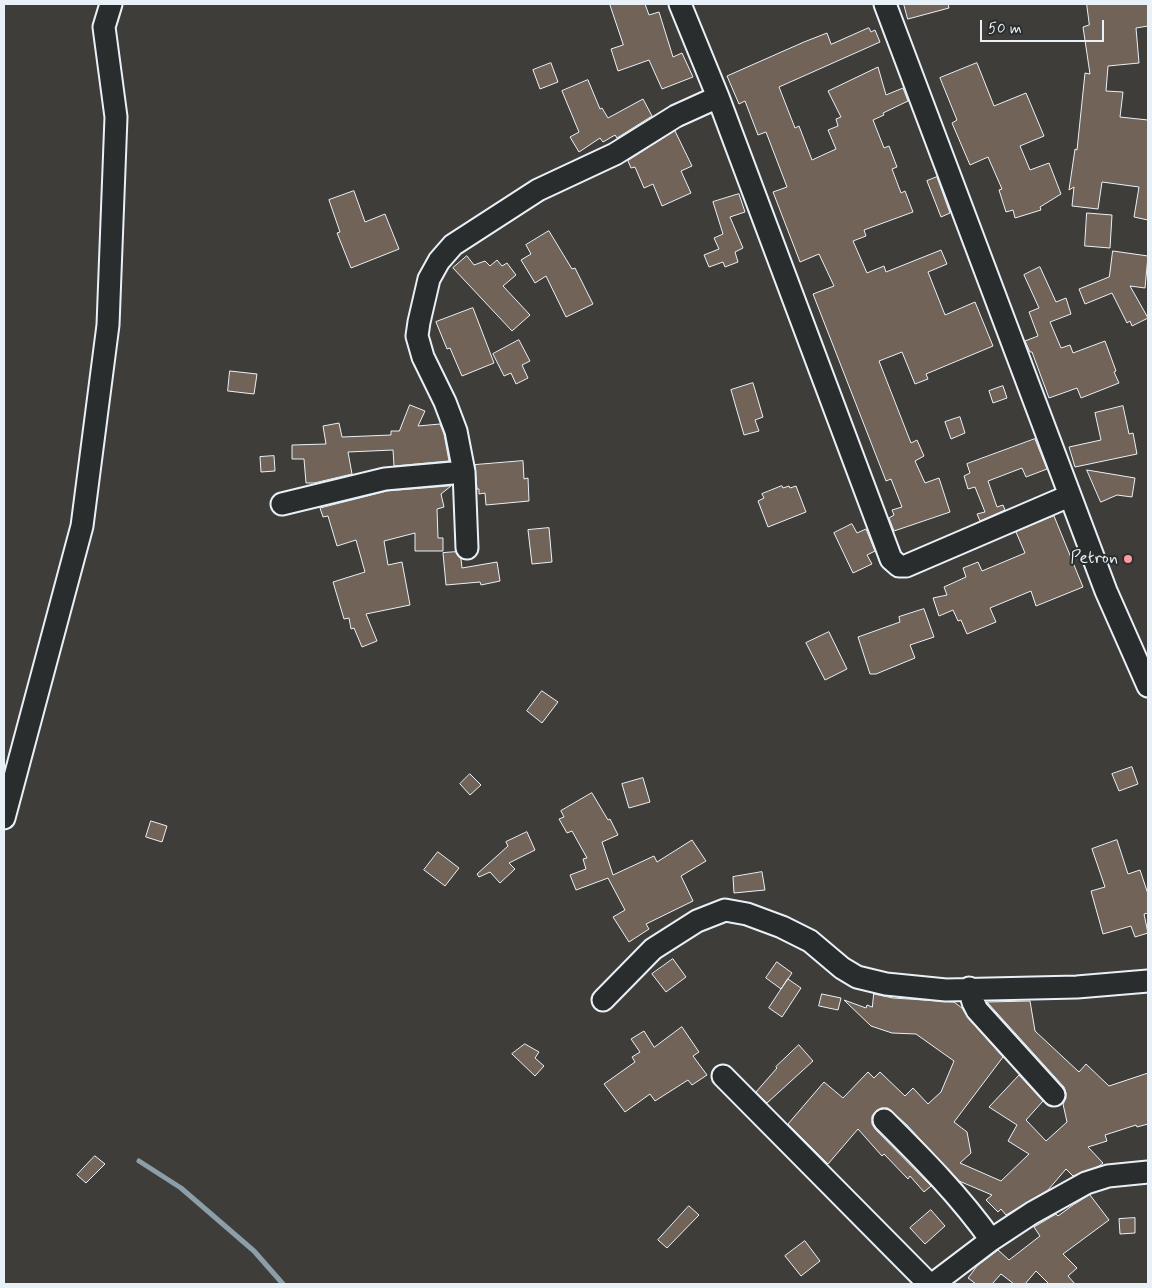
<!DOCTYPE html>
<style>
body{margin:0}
#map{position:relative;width:1152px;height:1288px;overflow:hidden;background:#3f3d3a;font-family:Mynerve,sans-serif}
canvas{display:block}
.frame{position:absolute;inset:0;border:5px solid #e8f1f8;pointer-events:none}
.scale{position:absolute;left:980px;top:20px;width:124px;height:22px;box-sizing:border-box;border:2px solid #e8f1f8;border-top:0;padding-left:6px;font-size:15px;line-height:18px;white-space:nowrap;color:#e8f1f8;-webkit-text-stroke:4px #2a2d2e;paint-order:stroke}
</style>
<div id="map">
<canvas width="1152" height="1288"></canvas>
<div class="frame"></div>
<div class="scale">50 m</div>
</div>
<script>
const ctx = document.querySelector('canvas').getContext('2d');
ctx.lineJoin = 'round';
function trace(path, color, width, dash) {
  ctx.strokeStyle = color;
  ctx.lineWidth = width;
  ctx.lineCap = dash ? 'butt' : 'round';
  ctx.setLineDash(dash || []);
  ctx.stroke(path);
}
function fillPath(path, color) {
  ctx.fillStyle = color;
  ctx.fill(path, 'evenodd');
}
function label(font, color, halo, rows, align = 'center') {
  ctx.font = font + ' Mynerve,sans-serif';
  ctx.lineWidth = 4;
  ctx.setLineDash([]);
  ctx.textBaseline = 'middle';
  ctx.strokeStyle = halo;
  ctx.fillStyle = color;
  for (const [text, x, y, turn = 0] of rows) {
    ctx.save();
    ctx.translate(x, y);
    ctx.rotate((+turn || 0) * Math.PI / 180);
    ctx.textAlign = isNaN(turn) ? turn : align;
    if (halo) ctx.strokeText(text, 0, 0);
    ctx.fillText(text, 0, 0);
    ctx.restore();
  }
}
trace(new Path2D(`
 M139,1161L181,1188L254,1251L283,1284`), '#8c9ea8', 5);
const building = new Path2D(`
 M610,4H645L649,15L659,12L673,57L682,53L693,77L662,89L649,60L618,71L611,49L623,45Z
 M904,4H948L949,8L908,19Z
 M1087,4H1148V26L1136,28L1139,63L1108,66L1106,91L1123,92L1120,117L1148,120V220L1134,217L1139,187L1102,182L1098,209L1072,206L1074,187L1069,190L1075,149L1077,150L1085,73L1090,74L1083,27L1089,25Z
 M869,28L871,32L875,30L880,42L779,87L795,128L799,126L812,160L836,149L828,130L838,126L836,119L841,117L828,91L878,67L886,95L903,88L908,101L883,113L884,115L873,120L884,148L889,146L897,167L892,169L901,193L905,191L913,212L864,230L866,236L853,241L867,273L884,266L886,272L941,250L947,264L928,272L945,315L975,302L993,346L926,374L928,379L915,384L902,352L879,361L911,443L917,440L924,456L915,461L925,483L939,478L950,512L894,531L889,518L894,515L892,510L902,507L891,479L886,481L879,463L813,294L834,286L819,254L800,262L773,192L787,187L766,132L758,135L745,101L739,104L727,76L804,42L827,33L831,44Z
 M551,63L558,82L540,89L533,70Z
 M977,63L994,106L1026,93L1044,136L1020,146L1030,170L1049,163L1061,194L1040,207L1041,210L1015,218L1013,210L1006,212L999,190L1002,189L988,157L970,165L952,123L957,120L940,78Z
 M588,80L600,109L602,108L608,118L643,99L652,116L617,138L615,135L603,142L600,138L579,152L570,137L579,132L562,91Z
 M675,131L692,166L681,171L691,193L662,206L653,184L644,188L635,167L631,168L628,161Z
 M937,177L950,213L941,217L927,181Z
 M354,191L365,222L385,214L399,249L351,268L337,233L340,232L329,200Z
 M739,194L745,212L730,217L743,248L735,252L738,262L725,267L723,262L709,267L704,255L719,249L714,238L723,234L713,202Z
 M1087,213L1112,215L1110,248L1085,246Z
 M549,231L572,269L575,268L593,304L566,317L546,276L535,283L521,260L531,254L526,245Z
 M1113,251L1148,256L1145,288L1130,286L1148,318L1132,326L1130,321L1127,323L1112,293L1085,304L1079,289L1109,277Z
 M467,256L474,265L485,261L490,266L497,260L502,266L507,263L516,275L503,286L530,315L512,331L453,268Z
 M1040,267L1056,302L1066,298L1071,314L1050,322L1061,348L1070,345L1073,353L1105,341L1116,371L1114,372L1119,383L1081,398L1077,388L1049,398L1032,352H1030L1025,341L1038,336L1029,312L1039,308L1024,275Z
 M473,308L494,363L462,376L450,348L447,349L436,322Z
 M519,340L530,361L522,365L528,378L516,384L511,373L504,376L493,354Z
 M230,371L257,374L254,394L228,391Z
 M753,383L763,417L755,420L759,431L744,435L731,390Z
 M1003,386L1007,398L993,403L989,391Z
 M410,405L425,411L418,426L440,424L444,434L449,461L394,466L393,450L348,452L352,474L314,483H306L304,459H292V445L326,444L323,426L339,423L342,437L391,435V431H399Z
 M1123,406L1129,434L1133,433L1137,454L1075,467L1069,447L1101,440L1095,413Z
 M960,417L965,433L951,439L945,422Z
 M1035,439L1047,469L1026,477L1022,468L988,481L997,507L1003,505L1005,510L980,521L977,514L985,512L975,487L968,489L964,476L970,473L967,464Z
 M274,456L275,471L261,472L260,457Z
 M523,461L524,479L528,478L529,501L486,505L485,493L479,494V489H477L475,465Z
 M1087,470L1135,478L1132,497L1117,495L1101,502Z
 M451,486L441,494L444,507L437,509L438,538H443V551H415V533L384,541L388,565L402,562L410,605L366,614L377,641L362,647L354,628L351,629L349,618L344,619L333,582L365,572L356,540L337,546L328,516L323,517L320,508L387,491Z
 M782,486L783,488L789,486L790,488L796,486L806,512L768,527L758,501L764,498L762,494Z
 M1054,516L1083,587L1036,606L1031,591L990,608L996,622L967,634L961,620L958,621L953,610L939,616L933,598L947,595L944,587L966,577L963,568L978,562L982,571L1025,553L1016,532Z
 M852,524L857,533L866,529L875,551L867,555L872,564L853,573L834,533Z
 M549,528L552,562L532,564L528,530Z
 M456,552L461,559L462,568L497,562L500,581L481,585L480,582L446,585L443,553Z
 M924,609L934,637L910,645L915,658L876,674H870L858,637L900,622L899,617Z
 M829,632L847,669L825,680L806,643Z
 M542,691L558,702L542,723L527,711Z
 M1132,767L1138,784L1119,791L1112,774Z
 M470,774L481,785L470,795L460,784Z
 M643,778L650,802L629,808L622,784Z
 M592,793L608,820L610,819L618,835L602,842L613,875L654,856L657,862L692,840L706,861L681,876L693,901L646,924L649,929L629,942L613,917L625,910L608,878L576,890L570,875L586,869L583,859L587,858L572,831L567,833L559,819L564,817L561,811Z
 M151,821L167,826L162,842L146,837Z
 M527,832L535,850L509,863L515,869L500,883L490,872L479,877L477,874L508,846L506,842Z
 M1117,840L1128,874L1140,870L1148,894V913L1144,914L1148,933L1135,937L1131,926L1103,934L1091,891L1105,887L1092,849Z
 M438,852L459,868L445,886L424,870Z
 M762,872L765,890L734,893L733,877Z
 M673,959L686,977L666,992L652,974Z
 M777,962L792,973L781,989L766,978Z
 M788,979L801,988L782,1017L769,1008Z
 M822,994L841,998L838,1010L819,1006Z
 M874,994L893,998L954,1002L962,1008L968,1018L1003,1057L954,1122L967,1132L971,1153L960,1163L1001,1181L1029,1154L1008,1141L1017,1125L989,1107L1019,1075L1043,1101L1026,1120L1046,1141L1067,1122L1063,1104L1066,1098V1093L1064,1087L987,1002L1030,1001L1035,1031L1079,1072L1086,1064L1109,1086L1148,1073V1124L1137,1127L1136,1125L1105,1135L1107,1141L1088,1147L1103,1163L1099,1166L1073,1176L1066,1169L1048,1190L1006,1215L1001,1209L998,1212L986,1200L992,1195L959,1181L907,1125L888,1108H881L876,1111L872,1116V1124L875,1129L931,1186L924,1192L910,1176L908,1179L884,1154L882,1156L858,1129L828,1164L788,1124L824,1082L843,1098L868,1072L874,1078L880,1072L905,1096L913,1088L928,1104L941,1092L954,1061L916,1034L892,1033L871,1026L844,1000L866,1008L867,1005L872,1007Z
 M682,1027L699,1052L693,1056L707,1075L692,1085L688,1080L655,1101L650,1094L625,1112L604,1084L635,1062L632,1057L640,1052L631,1039L644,1031L654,1047Z
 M525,1044L539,1052L535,1058L544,1066L535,1076L512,1054Z
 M799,1045L813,1061L767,1103L756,1092L777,1068L776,1067Z
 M95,1156L105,1164L86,1183L77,1175Z
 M1090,1195L1109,1220L1063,1254L1077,1268L1068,1276L1075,1284H1049L1036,1271L1025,1284H1014L1001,1274L992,1284H976L968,1278L977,1266L998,1250L1009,1260L1040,1236L1034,1227L1056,1214L1058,1216L1073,1205Z
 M689,1206L699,1215L667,1248L658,1240Z
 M931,1210L945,1226L925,1244L910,1228Z
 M1135,1218V1233L1120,1234L1119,1219Z
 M805,1241L820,1261L801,1276L785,1256Z`);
fillPath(building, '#716357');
trace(building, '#e8f1f8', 1);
const minor = new Path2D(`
 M680,4L718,97L891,559L899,566H906L1069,496
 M885,4L1106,591L1148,686
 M282,504L385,479L464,472
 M467,548L464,472L456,431L445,402L423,357L417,336L419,322L429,279L439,261L453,245L538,190L615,154L676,116L718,97
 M4,818L82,526L108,325L116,117L104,27L111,4
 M969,988L973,1002L977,1010L1054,1095
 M603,1000L653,949L697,921L725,910L747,914L782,927L810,941L842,968L857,977L886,984L946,990L1077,987L1148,981
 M723,1076L929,1284
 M884,1120C922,1158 960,1196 991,1240
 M933,1284L991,1240L1032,1213L1086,1183L1108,1176L1148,1172`);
trace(minor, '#e8f1f8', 25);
trace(minor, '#2a2d2e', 21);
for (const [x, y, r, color] of [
 [1128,559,5,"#ff9aa2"]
]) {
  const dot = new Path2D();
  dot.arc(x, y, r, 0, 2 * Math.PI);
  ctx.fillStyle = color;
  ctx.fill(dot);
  trace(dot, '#2a2d2e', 2);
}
label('18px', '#e8f1f8', '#2a2d2e', [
 ["Petron",1118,559]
], 'right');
</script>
